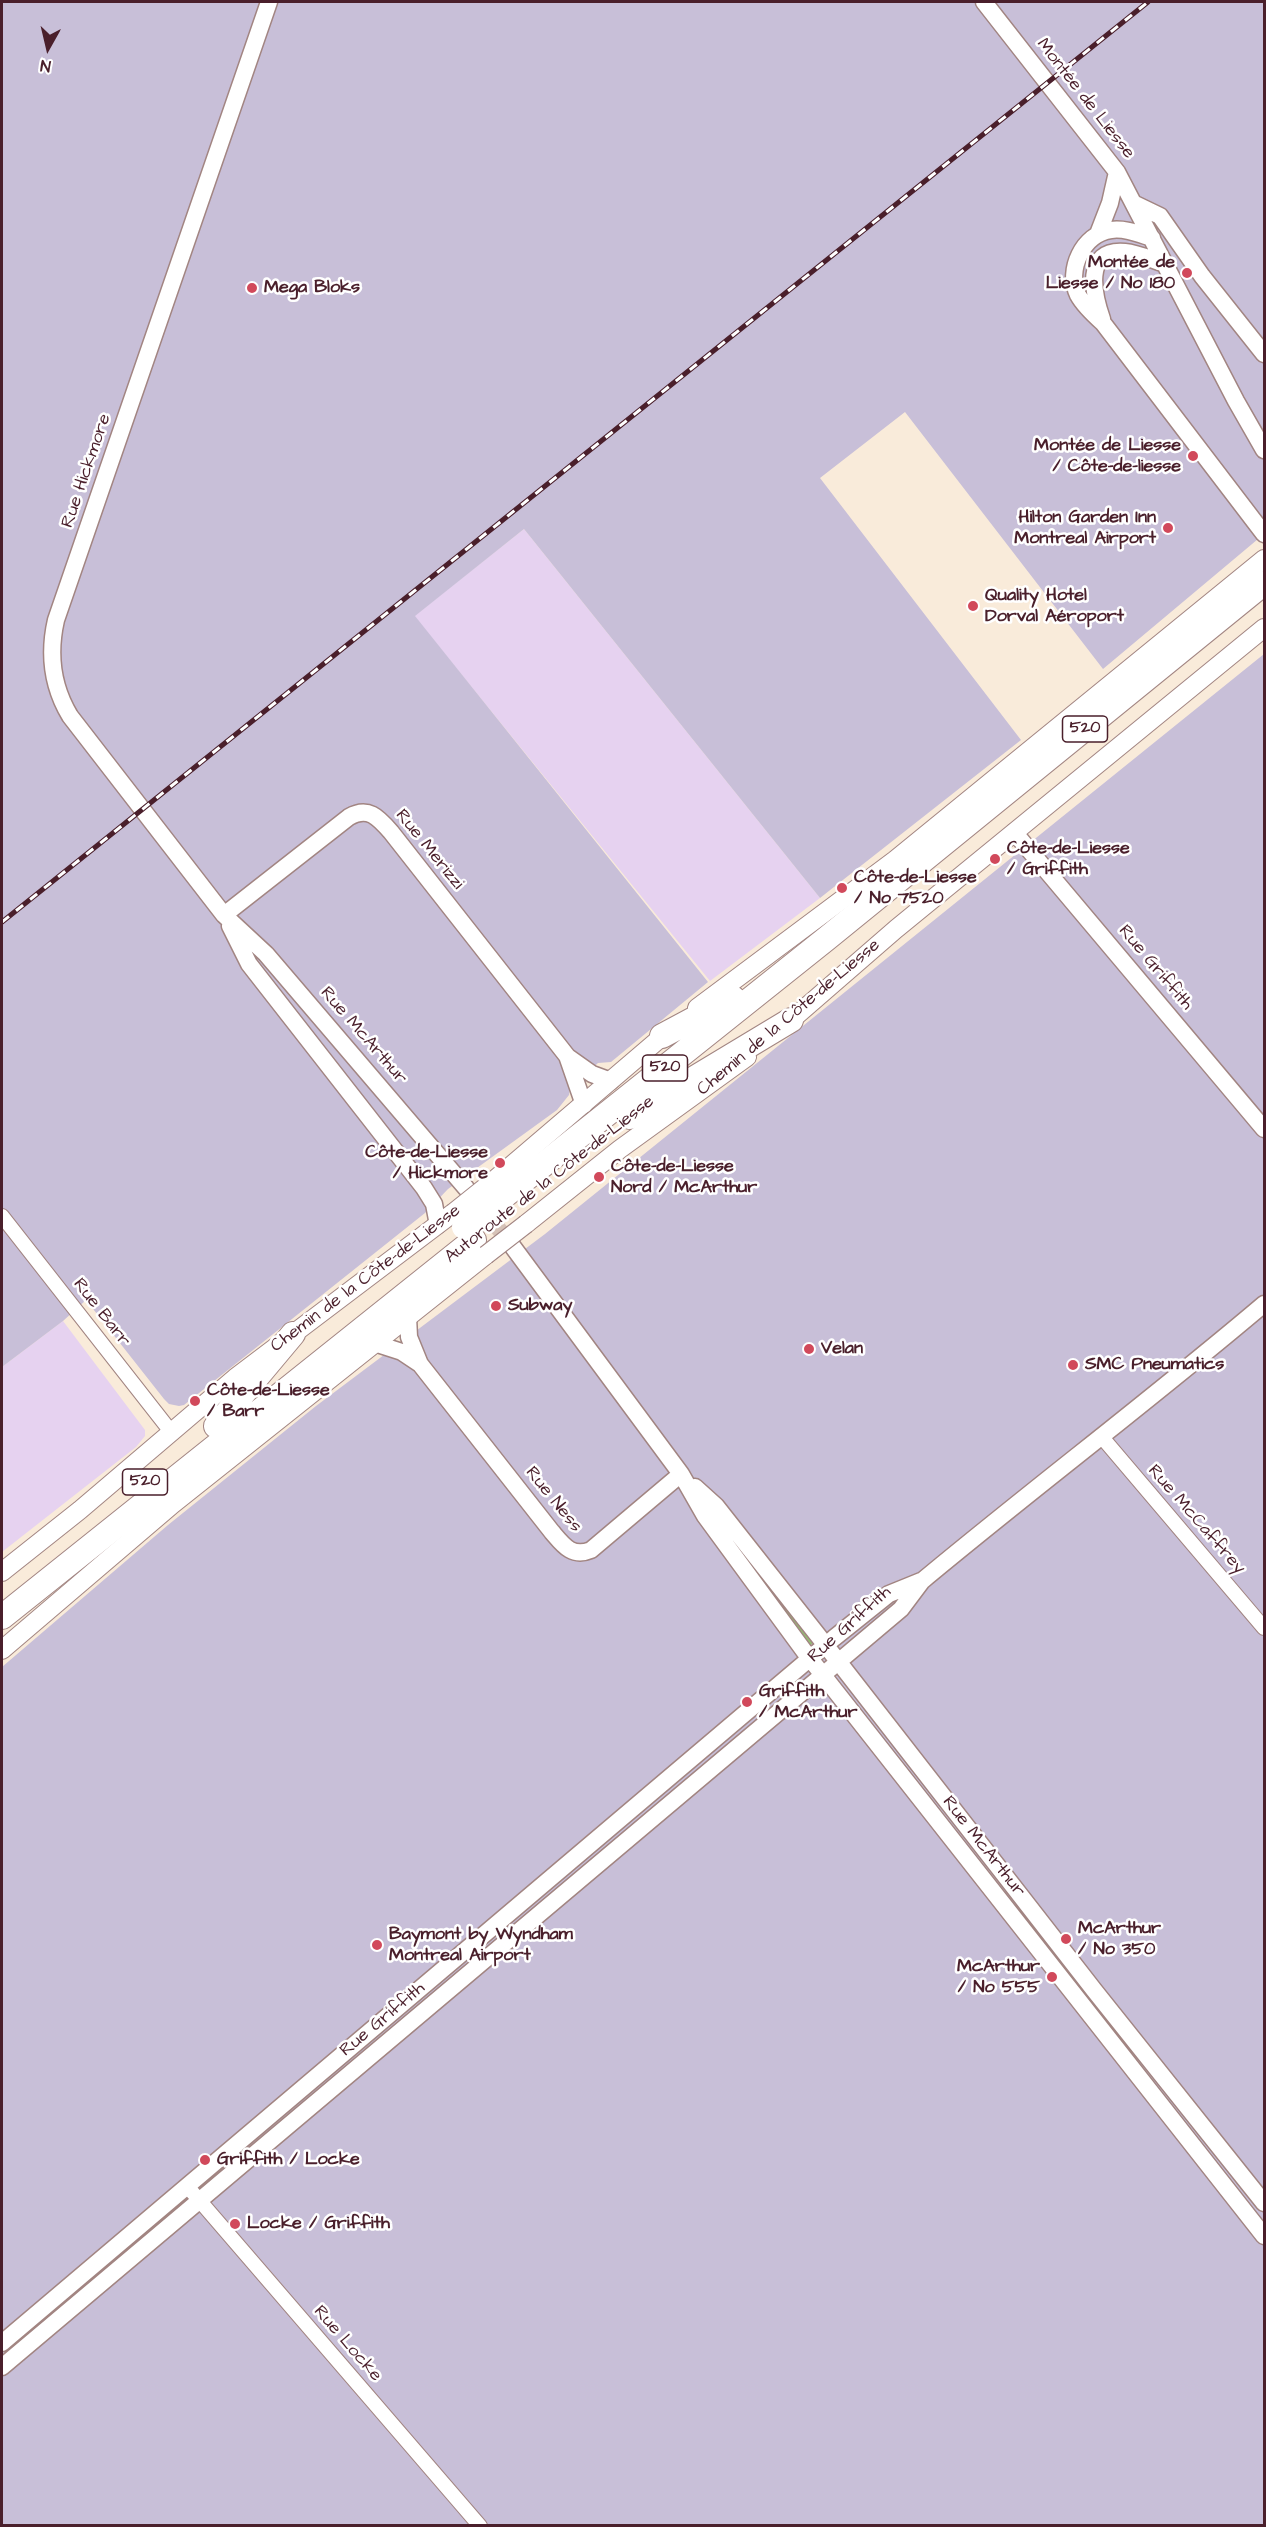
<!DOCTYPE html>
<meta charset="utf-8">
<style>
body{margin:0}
#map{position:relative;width:1266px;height:2527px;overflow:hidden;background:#f9ebda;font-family:"Architects Daughter",sans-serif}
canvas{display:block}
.frame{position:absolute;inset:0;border:3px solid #4a1f2b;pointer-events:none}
.north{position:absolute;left:18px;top:18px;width:60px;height:60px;-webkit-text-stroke:4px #fff;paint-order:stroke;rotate:188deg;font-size:16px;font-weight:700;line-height:24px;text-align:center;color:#4a1f2b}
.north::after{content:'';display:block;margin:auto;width:21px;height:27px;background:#4a1f2b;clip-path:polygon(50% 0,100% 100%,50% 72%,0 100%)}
</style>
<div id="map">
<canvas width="1266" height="2527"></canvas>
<div class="frame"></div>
<div class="north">N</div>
</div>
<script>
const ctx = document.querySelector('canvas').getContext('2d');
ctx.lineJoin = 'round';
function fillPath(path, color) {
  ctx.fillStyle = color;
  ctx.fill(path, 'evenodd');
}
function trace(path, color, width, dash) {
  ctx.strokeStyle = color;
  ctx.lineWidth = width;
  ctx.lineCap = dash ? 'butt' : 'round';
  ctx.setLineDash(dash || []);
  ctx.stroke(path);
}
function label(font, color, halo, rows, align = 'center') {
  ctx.font = font + ' "Architects Daughter",sans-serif';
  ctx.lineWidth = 5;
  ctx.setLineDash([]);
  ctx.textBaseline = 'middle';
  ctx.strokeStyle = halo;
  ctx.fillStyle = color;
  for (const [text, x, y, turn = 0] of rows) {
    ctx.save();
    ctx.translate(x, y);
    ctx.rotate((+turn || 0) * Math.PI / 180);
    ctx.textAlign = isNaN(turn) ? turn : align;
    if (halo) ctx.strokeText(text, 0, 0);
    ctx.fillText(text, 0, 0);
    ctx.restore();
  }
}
fillPath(new Path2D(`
 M524,529L820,898L710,981L414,616Z
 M63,1321L145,1430V1436L136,1447L2,1552V1367Z`), '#e6d2f0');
fillPath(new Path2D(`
 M2,2H1264V534L1103,669L905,412L820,478L1021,740L820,898L524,529L415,616L708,982L611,1062L598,1063L570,1089L569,1095L557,1110L448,1189L425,1213L184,1405L179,1406L169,1404L164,1399L86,1300L63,1321L2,1367Z
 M1264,654V2525H2V1667L168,1525L316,1406L545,1234Z`), '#c8bfd8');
fillPath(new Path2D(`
 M747,1557L814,1641L811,1645H809L745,1559Z`), '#92c272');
trace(new Path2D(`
 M478,1203L513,1247`), '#d6c2b7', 16, [16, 8]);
const minor = new Path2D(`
 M2,1216L172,1433
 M1101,1436L1264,1628
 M187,2186L480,2526`);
const tertiary = new Path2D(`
 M269,2L56,620C48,655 52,686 70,716L224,915L266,954L466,1188
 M984,2L1117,172L1236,401L1264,450
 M1133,203L1160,216L1202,276L1264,354
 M1098,234L1110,203L1117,172
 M1152,238C1139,234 1125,228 1111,230C1083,234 1066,270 1078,295C1084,306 1094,315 1103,323L1264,534
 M1102,319C1094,296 1082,248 1125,252C1138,253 1152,260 1165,264
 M1014,832L1264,1129
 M224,915L349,817C368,806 378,817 391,832L567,1056L584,1105
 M230,926L249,964L424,1188L434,1204L438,1225
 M568,1057L592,1074L611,1081
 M513,1247L681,1474L705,1516L804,1651L1264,2236
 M408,1317L409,1337L420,1364L552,1532C563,1545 572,1558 591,1550L681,1474
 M374,1343L402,1352L420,1364
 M695,1487L716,1506L820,1638L1094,1990L1264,2203
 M2,2343L834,1638L889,1594L921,1581
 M2,2367L901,1609L922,1581C1035,1487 1152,1399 1264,1304`);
const secondary = new Path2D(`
 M697,1008L895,860L1264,559
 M782,1028L896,929L1264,628
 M493,1181L671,1029
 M526,1224L620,1149L747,1057
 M2,1572L80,1510L235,1378L453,1213
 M2,1650L173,1504L486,1255`);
const motorway = new Path2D(`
 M662,1036L733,998
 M630,1117L791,1020
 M504,1196L826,939L1264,583
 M216,1426L293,1334
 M2,1617L474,1240`);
trace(minor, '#a28582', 16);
trace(tertiary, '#a28582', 19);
trace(secondary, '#a28582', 20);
trace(motorway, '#a28582', 26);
trace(minor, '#fff', 14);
trace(tertiary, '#fff', 16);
trace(secondary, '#fff', 18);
trace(motorway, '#fff', 24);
const rail = new Path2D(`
 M2,922L1148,2`);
trace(rail, '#4a1f2b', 5);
trace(rail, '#fff', 3, [9]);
const secondaryBridge = new Path2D(`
 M453,1213L493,1181
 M486,1255L526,1224`);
const motorwayBridge = new Path2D(`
 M464,1227L504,1196`);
trace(secondaryBridge, '#a28582', 20, []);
trace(motorwayBridge, '#a28582', 26, []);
trace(secondaryBridge, '#fff', 18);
trace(motorwayBridge, '#fff', 24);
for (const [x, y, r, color] of [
 [1187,273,6,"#d1495b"],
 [252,288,6,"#d1495b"],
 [1193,456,6,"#d1495b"],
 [1168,528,6,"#d1495b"],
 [973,606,6,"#d1495b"],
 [995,859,6,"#d1495b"],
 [842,888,6,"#d1495b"],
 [500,1163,6,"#d1495b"],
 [599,1177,6,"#d1495b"],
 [496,1306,6,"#d1495b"],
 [809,1349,6,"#d1495b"],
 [1073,1365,6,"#d1495b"],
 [195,1401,6,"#d1495b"],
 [747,1702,6,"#d1495b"],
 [1066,1939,6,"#d1495b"],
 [377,1945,6,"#d1495b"],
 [1052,1977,6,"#d1495b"],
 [205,2160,6,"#d1495b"],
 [235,2224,6,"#d1495b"]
]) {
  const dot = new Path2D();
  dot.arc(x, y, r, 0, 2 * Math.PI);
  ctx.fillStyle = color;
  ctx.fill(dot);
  trace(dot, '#fff', 2);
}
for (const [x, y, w] of [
 [1085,729,45],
 [665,1068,45],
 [145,1482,45]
]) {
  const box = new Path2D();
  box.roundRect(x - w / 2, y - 13, w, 26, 4.5);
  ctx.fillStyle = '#fff';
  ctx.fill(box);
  trace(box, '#4a1f2b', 1.5);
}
label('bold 16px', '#4a1f2b', null, [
 ["520",1085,729],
 ["520",665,1068],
 ["520",145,1482]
]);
label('18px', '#4a1f2b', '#fff', [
 ["Montée de Liesse",1085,99,52],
 ["Rue Hickmore",87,471,-71],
 ["Rue Merizzi",429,850,51],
 ["Rue Griffith",1155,968,50],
 ["Chemin de la Côte-de-Liesse",789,1018,-40],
 ["Rue McArthur",363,1036,49],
 ["Autoroute de la Côte-de-Liesse",550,1180,-38],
 ["Chemin de la Côte-de-Liesse",366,1279,-37],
 ["Rue Barr",101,1313,52],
 ["Rue Ness",553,1500,51],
 ["Rue McCaffrey",1196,1520,49],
 ["Rue Griffith",850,1625,-42],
 ["Rue McArthur",983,1847,52],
 ["Rue Griffith",383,2020,-40],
 ["Rue Locke",347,2344,49]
]);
label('bold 18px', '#4a1f2b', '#fff', [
 ["Montée de",1175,263,"right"],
 ["Liesse / No 180",1175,284,"right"],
 ["Mega Bloks",264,288],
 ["Montée de Liesse",1181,446,"right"],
 ["/ Côte-de-liesse",1181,467,"right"],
 ["Hilton Garden Inn",1156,518,"right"],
 ["Montreal Airport",1156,539,"right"],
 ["Quality Hotel",985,596],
 ["Dorval Aéroport",985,617],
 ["Côte-de-Liesse",1007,849],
 ["/ Griffith",1007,870],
 ["Côte-de-Liesse",854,878],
 ["/ No 7520",854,899],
 ["Côte-de-Liesse",488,1153,"right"],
 ["/ Hickmore",488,1174,"right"],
 ["Côte-de-Liesse",611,1167],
 ["Nord / McArthur",611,1188],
 ["Subway",508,1306],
 ["Velan",821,1349],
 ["SMC Pneumatics",1085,1365],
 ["Côte-de-Liesse",207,1391],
 ["/ Barr",207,1412],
 ["Griffith",759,1692],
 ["/ McArthur",759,1713],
 ["McArthur",1078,1929],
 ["/ No 350",1078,1950],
 ["Baymont by Wyndham",389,1935],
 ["Montreal Airport",389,1956],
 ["McArthur",1040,1967,"right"],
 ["/ No 555",1040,1988,"right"],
 ["Griffith / Locke",217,2160],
 ["Locke / Griffith",247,2224]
], 'left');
</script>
